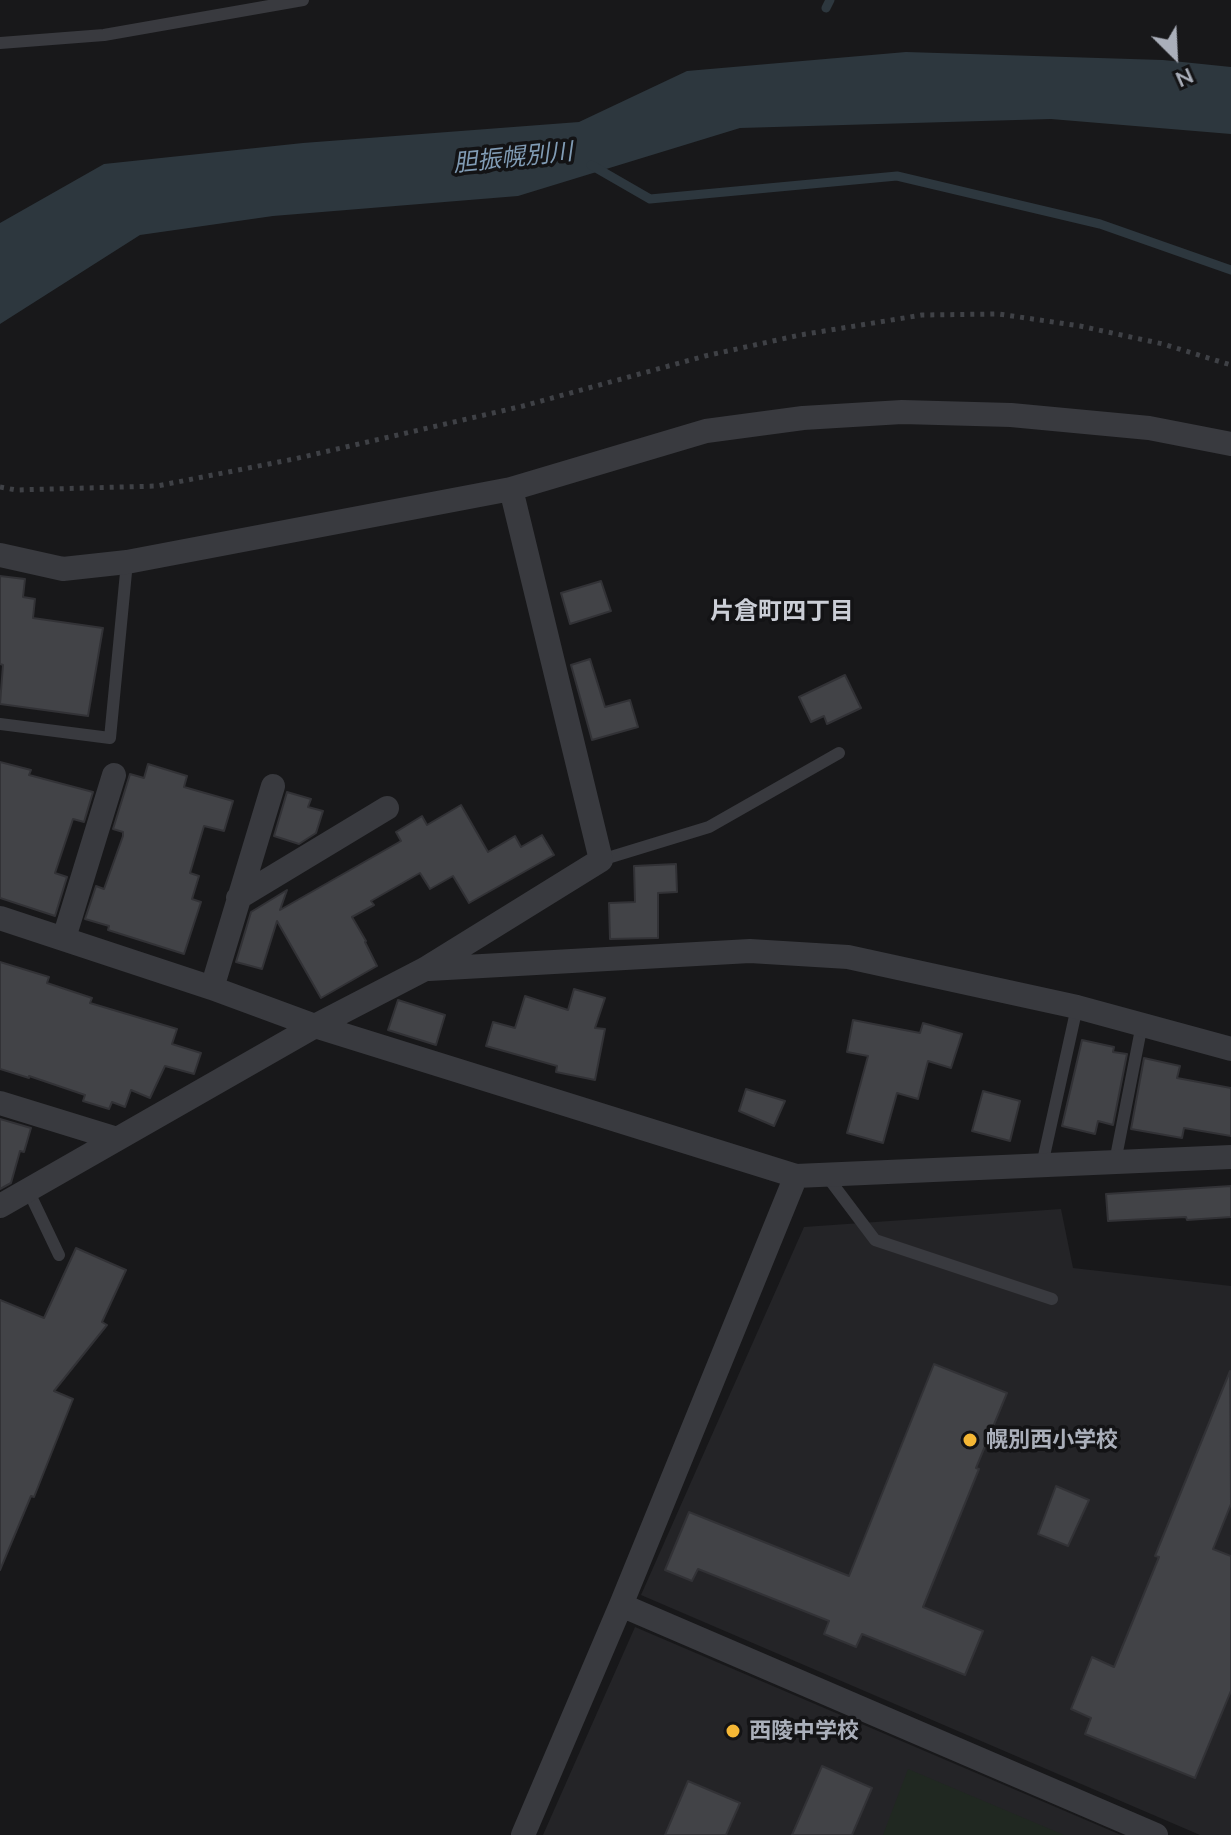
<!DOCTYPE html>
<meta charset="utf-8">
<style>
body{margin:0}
#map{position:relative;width:1231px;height:1835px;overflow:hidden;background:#18181a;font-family:Mulish,sans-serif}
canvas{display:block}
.north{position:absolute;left:1135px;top:16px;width:80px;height:80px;-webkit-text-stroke:6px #131315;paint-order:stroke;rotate:156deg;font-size:22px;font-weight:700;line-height:32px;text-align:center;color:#aaafba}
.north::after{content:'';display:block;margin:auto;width:28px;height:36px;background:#aaafba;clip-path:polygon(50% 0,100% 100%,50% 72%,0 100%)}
</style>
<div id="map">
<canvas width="1231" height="1835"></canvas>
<div class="north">N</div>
</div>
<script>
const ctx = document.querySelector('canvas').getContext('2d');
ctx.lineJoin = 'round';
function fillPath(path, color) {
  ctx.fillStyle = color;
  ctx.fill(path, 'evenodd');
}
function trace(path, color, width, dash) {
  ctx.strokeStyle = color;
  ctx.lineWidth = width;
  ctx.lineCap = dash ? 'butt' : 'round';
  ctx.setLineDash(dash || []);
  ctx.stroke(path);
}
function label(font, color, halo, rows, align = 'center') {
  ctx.font = font + ' Mulish,"Noto Sans JP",sans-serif';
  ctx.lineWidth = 7;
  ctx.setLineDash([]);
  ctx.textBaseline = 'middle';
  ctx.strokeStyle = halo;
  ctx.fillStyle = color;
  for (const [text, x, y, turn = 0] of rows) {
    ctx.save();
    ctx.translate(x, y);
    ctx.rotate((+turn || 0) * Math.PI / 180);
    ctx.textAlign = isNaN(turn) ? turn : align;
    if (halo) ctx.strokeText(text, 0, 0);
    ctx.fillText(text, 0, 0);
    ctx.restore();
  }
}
fillPath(new Path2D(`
 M1061,1209L1073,1268L1231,1286V1835H1200L641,1595L804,1227Z
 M635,1627L1121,1835H543Z`), '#242427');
fillPath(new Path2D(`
 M908,1769L1064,1835H883Z`), '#202821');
fillPath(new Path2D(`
 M906,52L1163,60L1231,67V134L1051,119L740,128L518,196L273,216L140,235L0,324V223L104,164L303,143L579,122L687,71Z`), '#2d373e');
trace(new Path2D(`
 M826,8L830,0
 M591,165L650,199L897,176L1100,224L1231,270`), '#2d373e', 9);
const building = new Path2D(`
 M0,576L25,579L23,597L35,599L33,618L103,628L88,716L0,704L3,665L0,664Z
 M601,581L611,611L570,624L561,593Z
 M590,659L605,707L630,700L638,727L592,740L571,665Z
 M845,675L861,708L827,724L824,716L811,722L799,697Z
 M0,762L31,770L29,775L93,792L84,822L73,819L55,873L67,877L55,916L0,898Z
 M148,764L187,776L184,787L233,801L224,831L204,826L190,873L199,876L192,899L201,902L184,954L108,930L109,926L85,919L96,886L104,889L123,836V832L113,829L130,774L144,778Z
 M287,792L311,799L308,807L323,811L316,833L299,844L274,836Z
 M461,805L488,852L515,836L521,847L542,835L554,855L469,903L453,876L430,889L420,873L371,901L374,905L352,917L366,941L365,942L377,966L321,998L277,921L262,969L236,962L251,912L287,890L280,910L401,841L396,832L422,816L427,825Z
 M676,864L677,892L658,893V938L610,939L609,903L635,902L634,866Z
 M0,962L49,977L47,983L92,998L90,1003L177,1029L172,1044L201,1053L194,1074L165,1066L150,1098L131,1090L125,1107L112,1102L109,1109L83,1101L85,1095L29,1076V1078L0,1069Z
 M574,989L605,998L595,1028L605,1029L595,1080L556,1072L557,1066L486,1046L493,1022L515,1028L525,996L568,1010Z
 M398,1000L445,1015L436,1045L388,1030Z
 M853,1020L920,1033L923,1023L962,1034L951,1068L928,1061L918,1099L897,1093L883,1143L847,1133L868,1056L847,1052Z
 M1082,1040L1114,1047L1113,1052L1127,1054L1113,1125L1098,1121L1095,1134L1062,1126Z
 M1144,1058L1180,1066L1177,1078L1231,1088V1136L1184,1128L1182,1138L1131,1129Z
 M746,1089L785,1101L774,1126L739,1111Z
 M983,1091L1020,1101L1010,1141L972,1131Z
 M0,1119L31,1128L24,1152L20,1151L11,1183L0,1189Z
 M1231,1186V1217L1187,1220L1186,1217L1108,1221L1106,1194Z
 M76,1248L126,1270L102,1322L107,1325L54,1391L73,1399L34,1497L31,1496L0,1570V1300L44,1318Z
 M934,1364L1007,1393L976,1468L979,1469L923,1607L983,1631L965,1675L862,1634L856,1647L824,1634L829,1621L698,1569L692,1581L665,1570L689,1512L849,1576Z
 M1230,1371L1231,1504L1213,1549L1231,1556V1691L1195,1778L1085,1734L1091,1718L1071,1709L1092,1657L1114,1667L1159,1557L1155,1556Z
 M1056,1486L1089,1500L1068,1546L1038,1534Z
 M822,1766L872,1788L852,1835H792Z
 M688,1781L740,1803L726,1835H665Z`);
fillPath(building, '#424347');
trace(building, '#323236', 2);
trace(new Path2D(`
 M0,487L16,490L157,486L294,459L523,406L705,356L800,335L922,315L999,314L1080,326L1163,344L1231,365`), '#3f4146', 5, [4, 6]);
trace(new Path2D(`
 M0,43L104,35L303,0
 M0,724L110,738L127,562
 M601,860L709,827L839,753
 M1115,1162L1142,1024
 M1042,1165L1077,1007
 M826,1175L875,1240L1052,1299
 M28,1190L59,1255`), '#393a3f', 12);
trace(new Path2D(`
 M0,555L63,569L127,562L511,489L706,431L803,418L902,412L1011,415L1149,428L1231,444
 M238,898L387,808
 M0,918L212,988L315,1026L796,1176L1231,1157
 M64,938L114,775
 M429,969L750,951L848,957L1077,1007L1231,1049
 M212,988L273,786
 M0,1103L117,1139
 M0,1206L315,1026L425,969L601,860L511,489
 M621,1605L1156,1835
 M523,1835L621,1605L796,1176`), '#393a3f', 24);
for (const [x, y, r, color] of [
 [970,1440,8,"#f5b735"],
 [733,1731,8,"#f5b735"]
]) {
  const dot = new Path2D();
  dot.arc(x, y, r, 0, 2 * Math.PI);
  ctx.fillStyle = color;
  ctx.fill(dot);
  trace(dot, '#131315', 3);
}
label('bold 22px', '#aaafba', '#131315', [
 ["幌別西小学校",986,1440],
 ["西陵中学校",749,1731]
], 'left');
label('italic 24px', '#819cb5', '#131315', [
 ["胆振幌別川",513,158,-6]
]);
label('bold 24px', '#cbced6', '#131315', [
 ["片倉町四丁目",782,612]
]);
</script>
